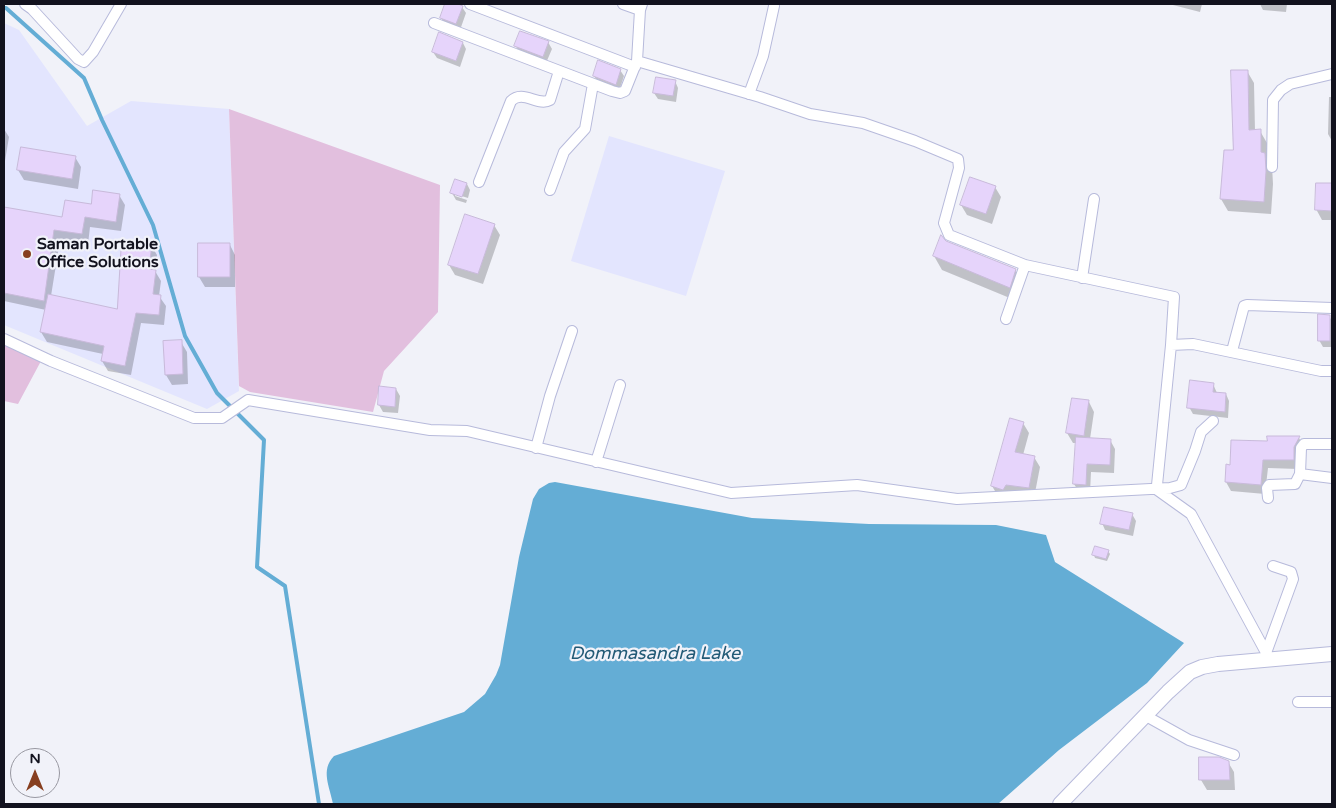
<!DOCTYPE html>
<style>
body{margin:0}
#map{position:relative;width:1336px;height:808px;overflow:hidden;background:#f1f2f9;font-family:"Varela Round",sans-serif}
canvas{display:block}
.frame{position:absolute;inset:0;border:5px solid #12121e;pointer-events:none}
.north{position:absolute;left:10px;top:748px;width:50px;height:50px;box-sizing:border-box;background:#f1f2f9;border:1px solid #9898a1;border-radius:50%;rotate:0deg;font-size:14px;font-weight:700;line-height:20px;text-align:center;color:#12121e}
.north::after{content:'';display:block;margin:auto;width:18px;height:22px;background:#873f20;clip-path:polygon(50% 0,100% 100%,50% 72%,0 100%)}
</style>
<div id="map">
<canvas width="1336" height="808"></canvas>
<div class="frame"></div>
<div class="north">N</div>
</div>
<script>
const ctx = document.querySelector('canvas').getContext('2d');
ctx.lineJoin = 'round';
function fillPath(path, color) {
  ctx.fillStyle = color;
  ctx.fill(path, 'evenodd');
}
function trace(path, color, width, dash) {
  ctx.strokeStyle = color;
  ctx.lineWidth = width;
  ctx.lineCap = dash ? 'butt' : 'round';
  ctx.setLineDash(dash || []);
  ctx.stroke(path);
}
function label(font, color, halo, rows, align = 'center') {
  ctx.font = font + ' "Varela Round",sans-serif';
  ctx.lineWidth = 4.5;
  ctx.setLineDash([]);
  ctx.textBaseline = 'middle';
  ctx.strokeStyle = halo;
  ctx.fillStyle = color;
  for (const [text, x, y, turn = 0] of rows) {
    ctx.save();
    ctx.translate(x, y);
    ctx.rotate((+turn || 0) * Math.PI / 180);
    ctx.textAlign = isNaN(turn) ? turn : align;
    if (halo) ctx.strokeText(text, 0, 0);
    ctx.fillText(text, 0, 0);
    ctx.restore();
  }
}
fillPath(new Path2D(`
 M4,23L19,30L87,126L131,101L229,109L239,391L207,409L4,325Z
 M609,136L725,171L686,296L571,261Z`), '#e3e5fe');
fillPath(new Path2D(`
 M229,109L440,185L438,312L384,371L373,412L250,392L239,386Z
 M4,345L41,361L18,404L4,401Z`), '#e2bfde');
fillPath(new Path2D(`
 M555,482L752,518L869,524L996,525L1046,535L1055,562L1184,643L1147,683L1059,750L998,804H333C330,787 320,770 334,756L464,712L485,694L496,675L500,665L519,557L533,499L539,489L549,483Z`), '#64add5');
fillPath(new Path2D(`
 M446,4H454L462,7L466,13L460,30L445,24L441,18Z
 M1169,4H1202L1200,12Z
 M1260,4H1287L1286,12L1263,10Z
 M548,42L552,49L546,63L519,53L516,46Z
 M463,43L466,49L460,67L437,58L433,52Z
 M620,70L624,76L619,91L598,83L594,76Z
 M1247,71L1254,83L1255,131H1260L1267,143V158L1272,166L1273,184L1271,214L1228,211L1221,199L1235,152Z
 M675,81L678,88L676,102L658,99L654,93Z
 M1329,97H1332V141L1328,134Z
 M4,129L9,137L4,167Z
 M75,157L81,167L78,189L24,180L18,170Z
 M467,184L470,190L468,198L455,194V196L467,200L466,203L456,200L452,193Z
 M1318,184L1332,185V220H1322L1316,209Z
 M995,187L1001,197L992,224L967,215L961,205Z
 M119,195L125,205L121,231L90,227L88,244L60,240L51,296L118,310L151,245L157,255L155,271L161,281L159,296L166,306L164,325L141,323L131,375L108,371L102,361L103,354L47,342L41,332L46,310L4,301V217L5,208L63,218Z
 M494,225L500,235L483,284L455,275L449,265Z
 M946,242L1015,270L1023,284L1017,301L942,270L934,256Z
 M230,245L235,255V287H205L199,277Z
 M1329,316L1332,321V347H1323L1319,340Z
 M181,342L187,352L188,384L172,385L166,375Z
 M1213,384L1217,393L1226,394L1229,401L1228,418L1193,414L1189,407Z
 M396,389L400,396L398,413L383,412L379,405Z
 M1089,402L1094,412L1090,439L1110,440L1115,449L1114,473L1091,472L1090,493L1079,492L1074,484L1076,443H1073L1067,433Z
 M1023,423L1029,433L1023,455L1034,457L1040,467L1034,498L998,496L992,486Z
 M1299,438L1304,447L1298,469L1268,468L1265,494L1231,491L1226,482L1232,466Z
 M1132,514L1136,521L1133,536L1105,530L1102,523Z
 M1108,551L1110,554L1107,561L1095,558L1094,555Z
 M1228,762L1234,772L1235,790H1207L1201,780Z`), '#0003');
trace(new Path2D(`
 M4,8H6L84,78L102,120L153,225L185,336L217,393L264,440L257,567L285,586L319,804`), '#64add5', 4);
const building = new Path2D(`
 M445,4H458L463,6L456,24L440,18Z
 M520,31L549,41L543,57L514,46Z
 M439,32L463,42L456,61L432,52Z
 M598,60L621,69L616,85L593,76Z
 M1231,70H1248L1249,130L1261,129V152L1265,153L1266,171L1264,202L1220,199L1224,150H1233Z
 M656,77L676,80L673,96L653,93Z
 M21,147L76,156L72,179L17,170Z
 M970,177L996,186L986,214L960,205Z
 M455,179L467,183L462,197L450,193Z
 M1316,183H1332V211L1315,210Z
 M93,190L120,194L116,222L85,217L82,234L54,230L44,301L4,293V207L62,217L65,200L91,204Z
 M465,214L495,224L478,274L448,265Z
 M941,235L946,241L1016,269L1010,288L933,256Z
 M122,240L152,243L149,269L156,270L153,294L161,295L159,315L136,313L125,366L101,361L104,346L40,332L48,294L117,309Z
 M198,243H230V277H198Z
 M1318,314L1330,315V341H1318Z
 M182,340L183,374L165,375L163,341Z
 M1190,380L1214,383L1213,392L1226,393L1225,412L1187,408Z
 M379,386L396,388L395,407L378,405Z
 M1072,398L1089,400L1084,436L1066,433Z
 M1010,418L1024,422L1015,452L1035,456L1029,488L1006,485L1003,490L991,486Z
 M1267,436H1300L1294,447V460H1263L1261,485L1225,482L1226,464L1230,465L1231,440L1267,441Z
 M1076,437L1111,439L1110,465L1087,464L1086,485L1073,484Z
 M1104,507L1133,513L1129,530L1100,524Z
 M1095,546L1109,550L1106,559L1092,555Z
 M1199,757H1219L1229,761L1230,780H1199Z`);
fillPath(building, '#e6d4fb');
trace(building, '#c8bada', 1);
const street = new Path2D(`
 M25,4L32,9L78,59L84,62L93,52L121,4
 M470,4L635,67
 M623,4L640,10
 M642,4L640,10L637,61L760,97L810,114L863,123L915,141L958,159L959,168L944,223L949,235L1025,265L1174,297L1171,345L1157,485L1156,489
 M434,23L612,91L620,93L625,91L637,61
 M749,94L763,56L774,6
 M1272,167L1273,100L1281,90L1290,84L1332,74
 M479,182L511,101C523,89 538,107 550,100L559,71
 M550,190L564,152L585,129L593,84
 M1082,278L1094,199
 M1006,319L1025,265
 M4,339L51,361L194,418H222L248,400L430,430L467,431L731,493L857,485L957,499L1170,488L1181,485L1195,451L1201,432L1213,421
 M1171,345L1193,344L1321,371H1332
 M1232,351L1244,306L1247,305L1332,308
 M536,448L550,396L572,331
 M596,462L620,385
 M1300,474L1301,448L1304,444H1332
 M1156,489L1191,514L1269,658
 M1268,498L1267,488L1269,485L1295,484L1300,474L1332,478
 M1266,653L1293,579L1291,572L1273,566
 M1298,702H1332
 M1146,716L1189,740L1234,755`);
const secondary = new Path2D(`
 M1060,804L1168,692L1190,672L1202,667L1218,664L1332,654`);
trace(street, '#b7badb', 12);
trace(secondary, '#b7badb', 16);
trace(street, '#fff', 10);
trace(secondary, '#fff', 14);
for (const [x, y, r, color] of [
 [27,254,5,"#873f20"]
]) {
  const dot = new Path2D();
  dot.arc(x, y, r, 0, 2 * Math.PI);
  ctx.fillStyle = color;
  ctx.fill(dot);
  trace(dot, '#f1f2f9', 2);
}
label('bold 16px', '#12121e', '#f1f2f9', [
 ["Saman Portable",37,245],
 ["Office Solutions",37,263]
], 'left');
label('italic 18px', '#225a76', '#f1f2f9', [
 ["Dommasandra Lake",655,654]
]);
</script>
